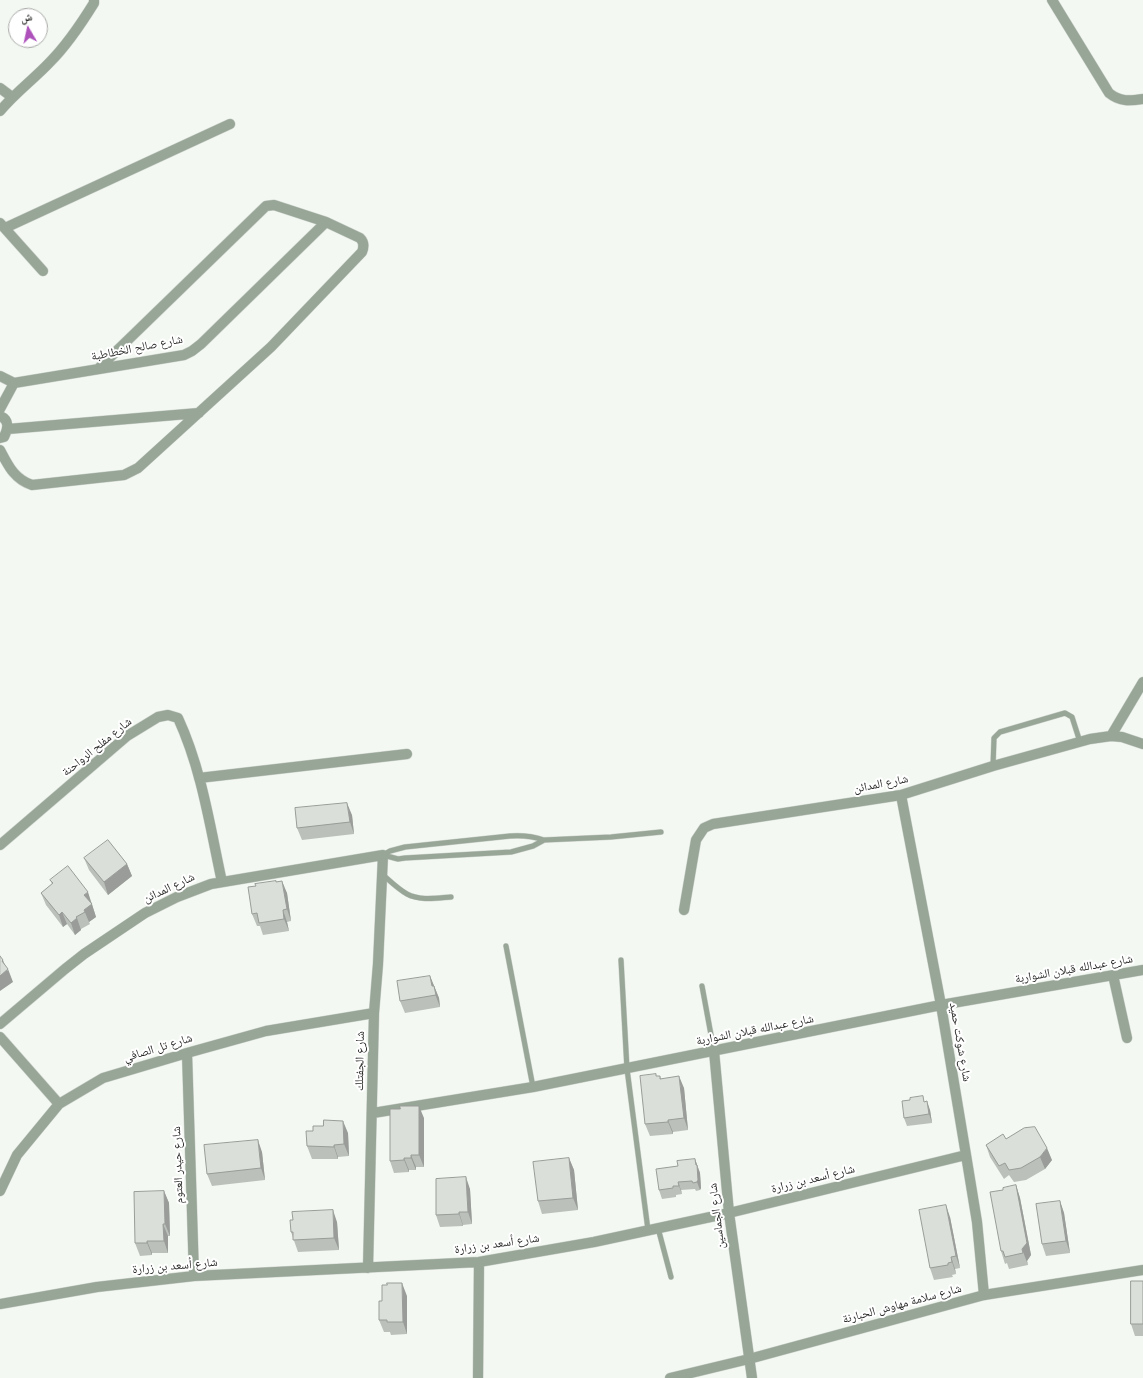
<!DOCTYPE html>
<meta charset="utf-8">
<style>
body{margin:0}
#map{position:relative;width:1143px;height:1378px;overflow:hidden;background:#f3f9f2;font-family:"Open Sans","Noto Naskh Arabic",sans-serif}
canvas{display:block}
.north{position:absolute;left:8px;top:8px;width:40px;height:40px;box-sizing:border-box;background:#fff;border:1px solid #aaaba9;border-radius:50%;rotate:351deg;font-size:11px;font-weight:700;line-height:16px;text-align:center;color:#2a2c29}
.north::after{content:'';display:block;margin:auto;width:14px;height:18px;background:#ae51bb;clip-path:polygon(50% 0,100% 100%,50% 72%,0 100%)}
</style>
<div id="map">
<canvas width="1143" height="1378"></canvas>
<div class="north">ش</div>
</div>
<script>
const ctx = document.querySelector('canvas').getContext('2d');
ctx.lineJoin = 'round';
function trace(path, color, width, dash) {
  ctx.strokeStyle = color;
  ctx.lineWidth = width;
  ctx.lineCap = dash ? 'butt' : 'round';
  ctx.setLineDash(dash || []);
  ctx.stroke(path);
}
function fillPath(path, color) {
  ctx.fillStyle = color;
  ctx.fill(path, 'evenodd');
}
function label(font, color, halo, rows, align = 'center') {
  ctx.font = font + ' "Open Sans","Noto Naskh Arabic",sans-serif';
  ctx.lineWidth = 4;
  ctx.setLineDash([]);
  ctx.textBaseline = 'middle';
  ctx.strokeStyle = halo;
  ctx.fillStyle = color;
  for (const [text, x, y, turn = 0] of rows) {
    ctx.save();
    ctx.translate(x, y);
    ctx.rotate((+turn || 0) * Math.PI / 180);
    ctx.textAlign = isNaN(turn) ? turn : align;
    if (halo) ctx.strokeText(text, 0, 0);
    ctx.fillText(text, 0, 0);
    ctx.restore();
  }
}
const service = new Path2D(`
 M993,766L994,738L1000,732L1065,713L1072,717L1080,742
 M383,855L390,851L405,847L510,836C522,835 532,836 544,840L611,837L661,832
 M383,855L398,859L405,858L511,852L533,846L544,840
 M382,874C390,881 398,889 407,894C420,901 437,898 451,897
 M506,946L533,1087
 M621,960L627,1069L648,1230
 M702,986L714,1051
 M658,1228L671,1277`);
const minor = new Path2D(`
 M1052,0L1109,93C1120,102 1130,101 1143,99
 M0,88L12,97
 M0,111C15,93 34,79 50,62C68,44 81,24 94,3V0
 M0,223L43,271
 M5,228L230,124
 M0,376L14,383L184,355L192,351L201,344L326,222
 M0,409L14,383
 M0,416C10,420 8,429 4,437L0,438
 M8,429L199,413
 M0,450C8,465 14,479 32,485L124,475L138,468L271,347L362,252C364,247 364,242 360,238L326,222L274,205L266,206L98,369
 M1111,736L1143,682
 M199,778L407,754
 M901,795L941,1005L966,1155L977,1222L984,1295
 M0,845L127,736L158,717L168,715L178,718C202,770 210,827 222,882
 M684,910L696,840L704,828L713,824L901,795L993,766L1090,739L1111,736L1122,737L1143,744
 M1113,975L1127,1038
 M0,1024L65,969L84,954L145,913L177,897L211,884L383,855L378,964L374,1013L368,1268
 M0,1037L59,1104
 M714,1051L729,1213L752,1378
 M187,1053L194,1276
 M373,1113L533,1087L941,1005L1143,970
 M0,1191L17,1155L59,1104L103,1078L187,1053L266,1031L374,1013
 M0,1304L97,1287L194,1276L479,1262L594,1242L729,1213L966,1155
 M478,1378L479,1262`);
const tertiary = new Path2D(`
 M670,1378L749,1359L984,1295L1143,1270`);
trace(service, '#cfd4ce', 6);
trace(minor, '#cfd4ce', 11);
trace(tertiary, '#cfd4ce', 11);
trace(service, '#98a697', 5);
trace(minor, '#98a697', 10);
trace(tertiary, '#98a697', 10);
fillPath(new Path2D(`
 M352,815L354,834L302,840L297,828Z
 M84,858L127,864L132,876L108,895L89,870Z
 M50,880L92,904L96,917L89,922L90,924L81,929V930L75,935L67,924L63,927L46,905L41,893L52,884Z
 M277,882L287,893L291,921L287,922L289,931L263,935L260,926H257L252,914Z
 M430,976L439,998L440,1007L405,1013L400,1001Z
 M656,1074V1076H660L661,1079L684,1088L688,1130L673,1132V1134L650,1136L645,1124Z
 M925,1102L930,1110L932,1123L907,1126L904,1118Z
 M424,1118V1167H416V1170H409V1172L394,1173L390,1161Z
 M348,1133L349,1156L338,1157V1159H312L307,1146Z
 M1006,1139L1052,1160L1045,1169L1026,1180L1014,1182L1009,1175L1004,1179L990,1157L986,1145Z
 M262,1152L265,1180L212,1186L207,1174Z
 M569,1158L574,1170L578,1210L542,1214L538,1201Z
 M695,1159L700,1173L701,1188L700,1190L696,1191L695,1189L681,1190L682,1194L676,1195V1197L662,1199L659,1190L678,1166Z
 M1016,1185L1020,1198L1031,1255L1027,1261L1028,1265L1009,1269L1007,1263L1005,1264L1001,1251L1003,1190Z
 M470,1189L472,1224L463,1225V1226L440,1227L436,1215Z
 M164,1191L169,1203L170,1236H168V1253H152V1255L140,1256L135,1243Z
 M1060,1201L1064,1213L1070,1253L1046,1256L1042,1244Z
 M950,1217L960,1268L955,1269L956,1274L952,1275L953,1277L934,1280L930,1268Z
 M337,1222L339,1250L298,1252L291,1232Z
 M1143,1281V1336H1135L1131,1324Z
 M407,1296V1334L391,1335L390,1332H384L379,1320L382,1301Z`), '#bbc0bb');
fillPath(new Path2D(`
 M347,803L352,815L354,834L350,822Z
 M127,864L132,876L108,895L104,882Z
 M282,881L287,893L291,921L287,909Z
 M88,892L96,917L89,922L84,910V895Z
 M283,910L287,922L289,931L284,919Z
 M62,912L67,924L63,927L59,915Z
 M77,918L81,930L75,935L71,923Z
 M3,960L7,971L8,969L13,982L0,991V976L2,961Z
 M430,976L439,998L440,1007L432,986Z
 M679,1076L684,1088L688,1130L684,1118Z
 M927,1101L930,1110L932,1123L929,1114Z
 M419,1106L424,1118V1167L419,1155Z
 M668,1120L673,1132V1134L668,1122Z
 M343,1121L348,1133L349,1156L344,1144Z
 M258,1140L262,1152L265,1180L261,1168Z
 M334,1145L338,1157V1159L334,1147Z
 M1047,1148L1052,1160L1045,1169L1040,1157Z
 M411,1155L416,1167V1170L411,1158Z
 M404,1158L409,1170V1172L404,1160Z
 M569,1158L574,1170L578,1210L573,1198Z
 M695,1159L700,1173L701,1188L700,1190L697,1182Z
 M466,1177L470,1189L472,1224L468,1212Z
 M678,1182L681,1190L682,1194L679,1186Z
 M1016,1185L1020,1198L1031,1255L1027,1261L1028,1265L1022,1249Z
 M164,1191L169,1203L170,1236L165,1224Z
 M1060,1201L1064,1213L1070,1253L1066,1241Z
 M946,1205L950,1217L960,1268L956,1256Z
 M333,1210L337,1222L339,1250L334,1238Z
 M459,1212L463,1225V1226L459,1214Z
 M163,1224L168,1236V1253L164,1241Z
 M147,1241L152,1253V1255L147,1243Z
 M951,1257L955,1269L956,1274L952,1262Z
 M402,1283L407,1296V1334L403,1322Z`), '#999c98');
const building = new Path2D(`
 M347,803L350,822L297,828L295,808Z
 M108,840L127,864L104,882L84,858Z
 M68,866L88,892L84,895L92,904L84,910L85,912L76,917L77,918L71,923L62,912L59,915L41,893L53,883L50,880Z
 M276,881V882L282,881L287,909L283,910L284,919L259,923L257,913L252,914L248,887L256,886L255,884Z
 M0,956L3,960L2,961L8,969L0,976Z
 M430,976L432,986H434L436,995L400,1001L397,981Z
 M656,1074V1076H660V1079L679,1076L684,1118L668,1120V1122L645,1124L640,1076Z
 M923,1096L924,1102L927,1101L929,1114L904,1118L902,1101L910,1100V1098Z
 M400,1106H419V1155H411V1158H404V1160L390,1161V1109H400Z
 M324,1120L343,1121L344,1144L334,1145V1147L307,1146L306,1131H313V1126H323Z
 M1035,1127L1047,1148L1040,1157L1021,1168L1009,1170L1005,1163L999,1166L986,1145L1003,1134L1006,1139L1024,1128Z
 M258,1140L261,1168L207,1174L204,1145Z
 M569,1158L573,1198L538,1201L533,1162Z
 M695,1159L696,1165H697L698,1180L697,1182L693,1183L692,1181L678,1182L679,1186H673V1188L659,1190L656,1169L678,1166L677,1161Z
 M466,1177L468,1212H459V1214L436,1215V1179Z
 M1016,1185L1027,1243L1022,1249L1023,1253L1005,1257L1003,1251H1001L990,1192L1003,1190V1188Z
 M164,1191L165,1224H163L164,1241H147V1243H135L134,1192Z
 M1060,1201L1066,1241L1042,1244L1036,1204Z
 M946,1205L956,1256L951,1257L952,1262L948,1263V1265L930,1268L919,1210Z
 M333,1210L334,1238L293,1240V1232H291L290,1220H293L292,1212Z
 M1131,1281H1143V1324H1131Z
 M387,1283H402L403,1322H387V1320H379V1301H382V1285H387Z`);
fillPath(building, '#dadfd9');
trace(building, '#999c98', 1);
label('12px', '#2a2c29', '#fff', [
 ["شارع صالح الخطاطبة",137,348,-11],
 ["شارع مفلح الرواحنة",97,747,-39],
 ["شارع المدائن",881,784,-11],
 ["شارع المدائن",169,888,-25],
 ["شارع عبدالله قبلان الشواربة",1074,969,-10],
 ["شارع عبدالله قبلان الشواربة",755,1030,-11],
 ["شارع شوكت حميد",960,1042,80],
 ["شارع تل الصافي",158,1048,-17],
 ["شارع الجفتلك",360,1061,-89],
 ["شارع حيدر العتوم",178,1165,-92],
 ["شارع أسعد بن زرارة",813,1179,-14],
 ["شارع الجماسين",717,1216,-97],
 ["شارع أسعد بن زرارة",497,1244,-8],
 ["شارع أسعد بن زرارة",175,1266,-5],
 ["شارع سلامة مهاوش الحبارنة",902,1304,-15]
]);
</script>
